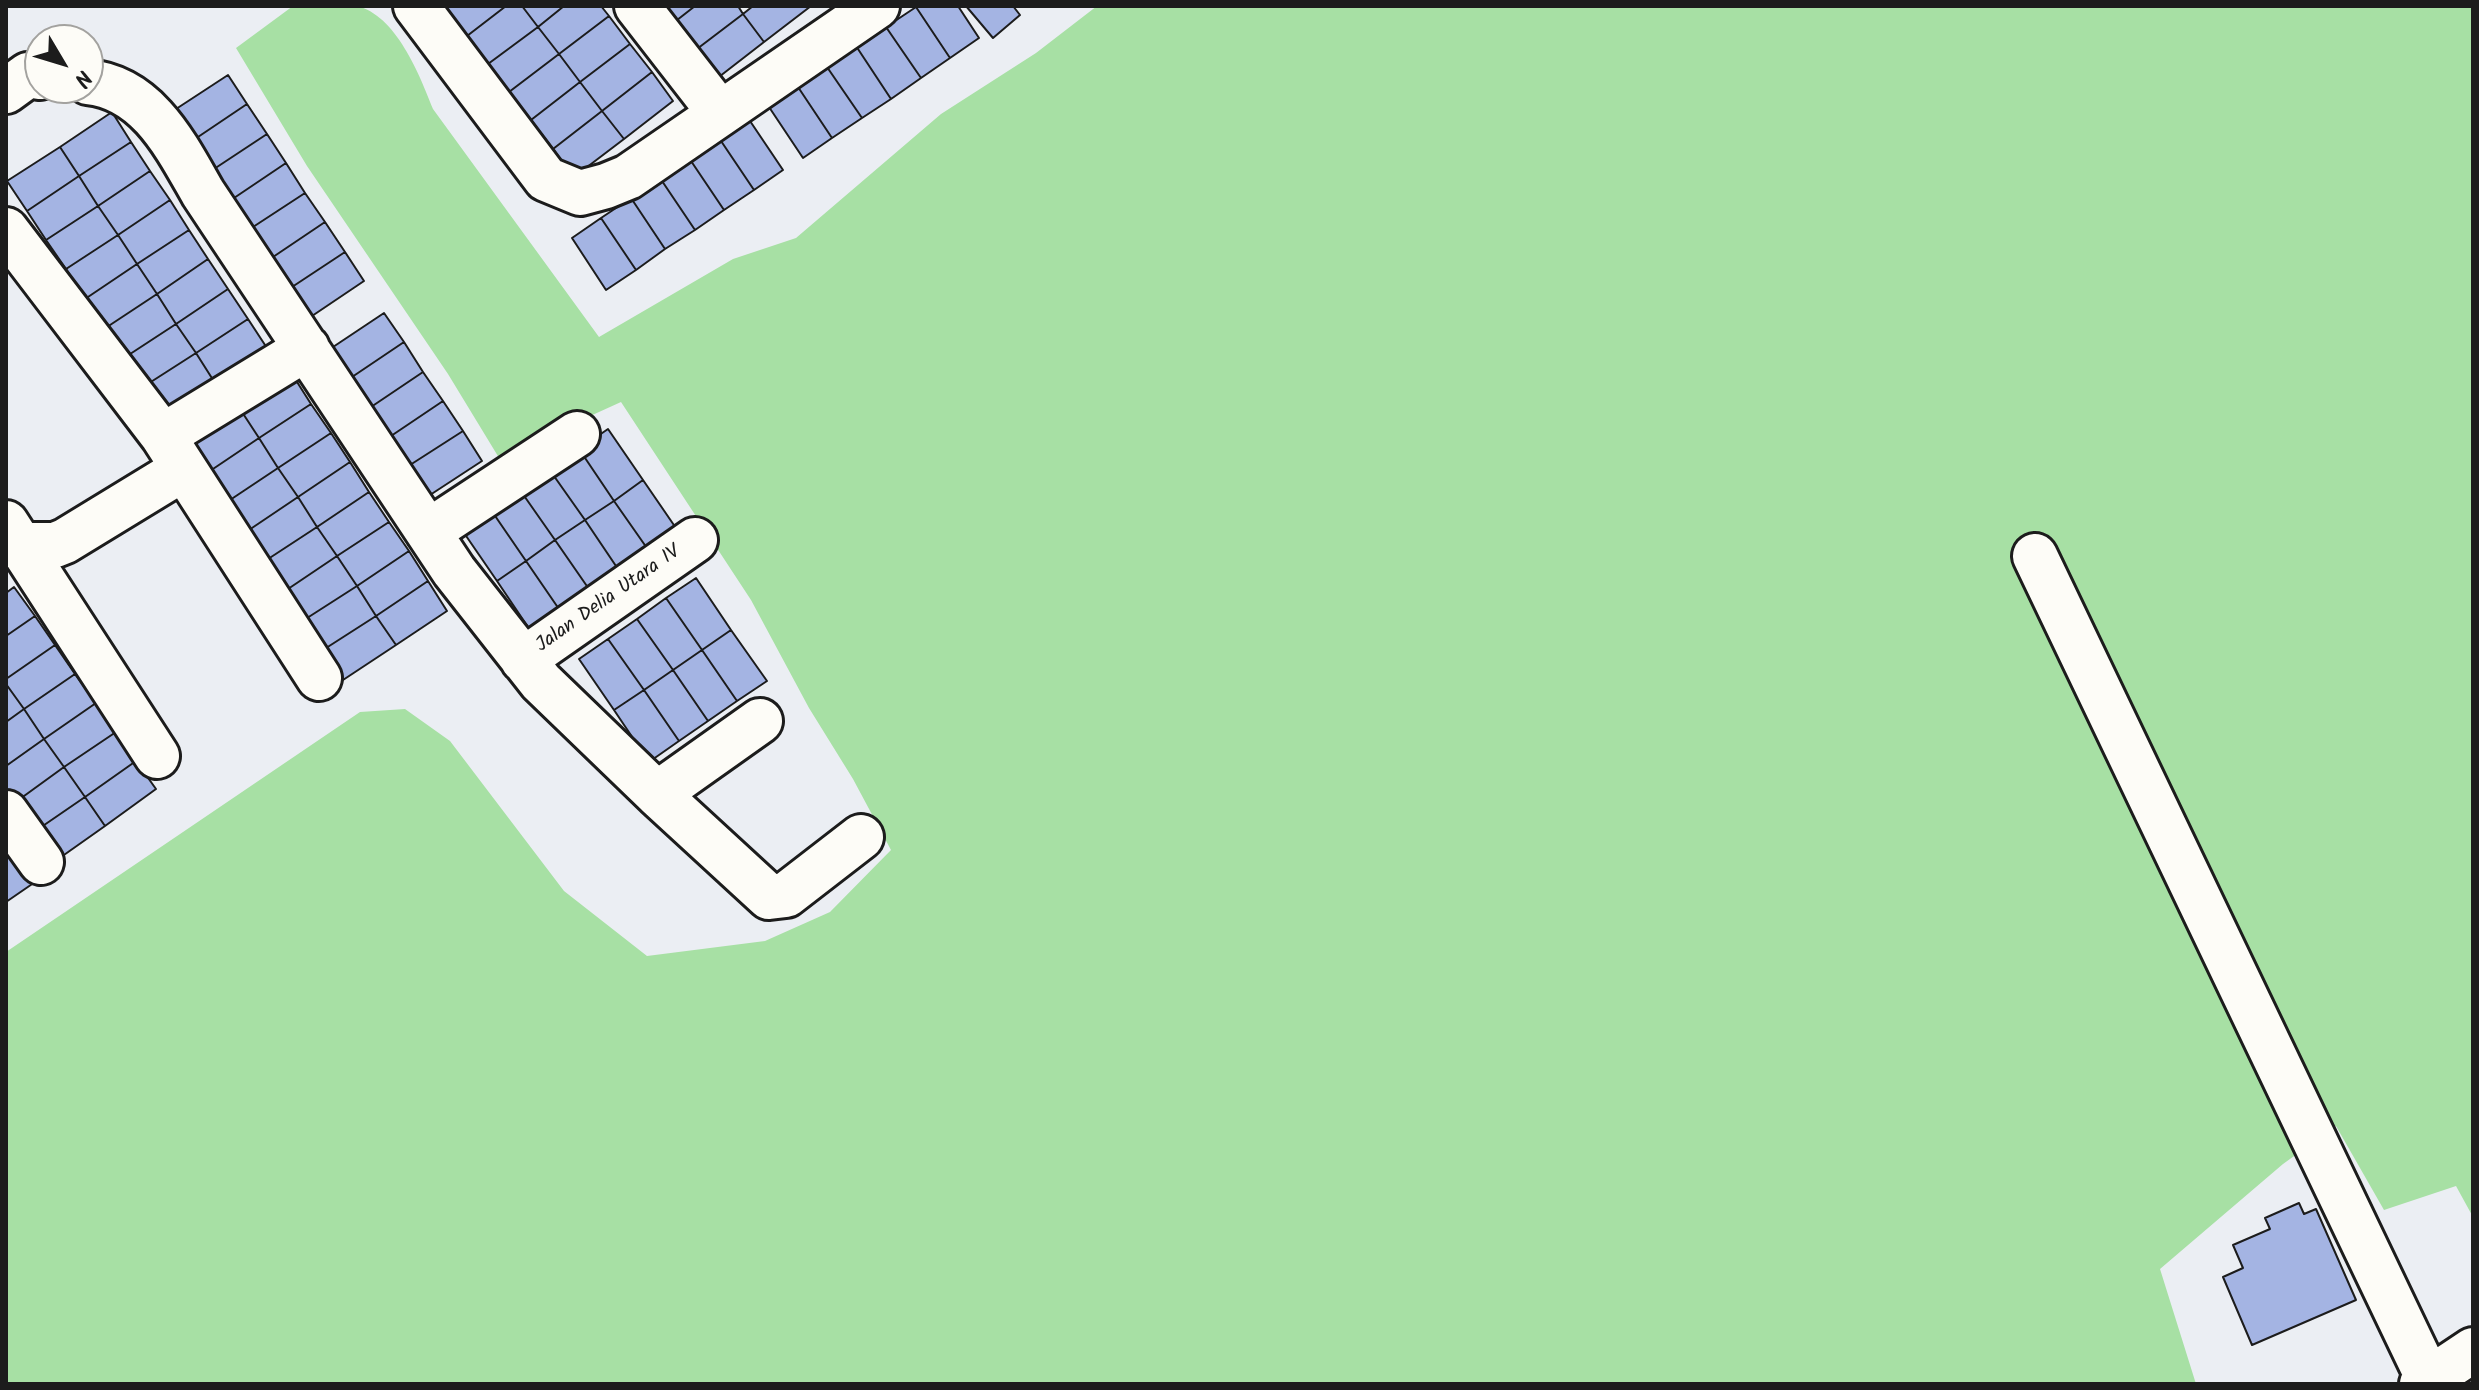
<!DOCTYPE html>
<style>
body{margin:0}
#map{position:relative;width:2479px;height:1390px;overflow:hidden;background:#ebeef3;font-family:Kalam,sans-serif}
canvas{display:block}
.frame{position:absolute;inset:0;border:8px solid #1c1c1c;pointer-events:none}
.north{position:absolute;left:24px;top:24px;width:80px;height:80px;box-sizing:border-box;background:#fdfcf7;border:2px solid #a3a29f;border-radius:50%;rotate:128deg;font-size:22px;font-weight:700;line-height:32px;text-align:center;color:#1c1c1c}
.north::after{content:'';display:block;margin:auto;width:28px;height:36px;background:#1c1c1c;clip-path:polygon(50% 0,100% 100%,50% 72%,0 100%)}
</style>
<div id="map">
<canvas width="2479" height="1390"></canvas>
<div class="frame"></div>
<div class="north">N</div>
</div>
<script>
const ctx = document.querySelector('canvas').getContext('2d');
ctx.lineJoin = 'round';
function fillPath(path, color) {
  ctx.fillStyle = color;
  ctx.fill(path, 'evenodd');
}
function trace(path, color, width, dash) {
  ctx.strokeStyle = color;
  ctx.lineWidth = width;
  ctx.lineCap = dash ? 'butt' : 'round';
  ctx.setLineDash(dash || []);
  ctx.stroke(path);
}
function label(font, color, halo, rows, align = 'center') {
  ctx.font = font + ' Kalam,sans-serif';
  ctx.lineWidth = 8;
  ctx.setLineDash([]);
  ctx.textBaseline = 'middle';
  ctx.strokeStyle = halo;
  ctx.fillStyle = color;
  for (const [text, x, y, turn = 0] of rows) {
    ctx.save();
    ctx.translate(x, y);
    ctx.rotate((+turn || 0) * Math.PI / 180);
    ctx.textAlign = isNaN(turn) ? turn : align;
    if (halo) ctx.strokeText(text, 0, 0);
    ctx.fillText(text, 0, 0);
    ctx.restore();
  }
}
fillPath(new Path2D(`
 M293,6C313,6 337,2 356,6C396,14 420,76 433,109L599,337L733,259L796,238L941,114L1036,53L1097,6H2473V1217L2456,1186L2384,1210L2336,1126L2283,1164L2160,1269L2196,1384H6V952L360,712L405,709L450,741L564,891L647,956L765,941L830,912L891,850L853,779L809,708L751,600L621,402L555,432L507,471L448,374L307,166L236,48Z`), '#a7e0a4');
const building = new Path2D(`
 M448,6H506L467,36L445,8Z
 M506,6H522L538,27L488,64L467,36Z
 M522,6H564L538,27Z
 M564,6H601L609,16L559,54L538,27Z
 M659,6H695L672,24Z
 M695,6H738L743,14L693,52L672,24Z
 M753,6H811L764,42L743,14Z
 M958,6L979,38L950,58L916,7Z
 M966,6H1013L1020,15L993,38Z
 M916,7L950,58L921,78L886,27Z
 M743,14L764,42L715,80L693,52Z
 M609,16L630,44L580,82L559,54Z
 M538,27L559,54L509,92L488,64Z
 M886,27L921,78L891,99L856,46Z
 M630,44L652,72L602,111L580,82Z
 M856,46L891,99L862,118L827,67Z
 M559,54L580,82L531,120L509,92Z
 M827,67L862,118L832,138L798,87Z
 M652,72L673,101L624,139L602,111Z
 M228,75L247,104L195,139L176,109Z
 M580,82L602,111L553,149L531,120Z
 M798,87L832,138L803,158L769,107Z
 M247,104L267,134L214,169L195,139Z
 M602,111L624,139L574,177L553,149Z
 M112,112L131,142L79,176L60,147Z
 M748,118L783,170L754,190L719,138Z
 M267,134L286,163L234,198L214,169Z
 M719,138L754,190L724,210L689,158Z
 M131,142L150,171L98,206L79,176Z
 M60,147L79,176L27,211L7,181Z
 M689,158L724,210L695,230L660,178Z
 M286,163L305,193L253,227L234,198Z
 M150,171L170,200L118,235L98,206Z
 M79,176L98,206L46,240L27,211Z
 M660,178L695,230L665,249L631,198Z
 M305,193L325,222L273,257L253,227Z
 M631,198L665,249L636,270L601,218Z
 M170,200L189,230L137,264L118,235Z
 M98,206L118,235L66,269L46,240Z
 M601,218L636,270L606,290L572,238Z
 M325,222L345,252L292,287L273,257Z
 M189,230L208,259L157,294L137,264Z
 M118,235L137,264L85,299L66,269Z
 M345,252L364,281L312,316L292,287Z
 M208,259L228,289L176,324L157,294Z
 M137,264L157,294L104,329L85,299Z
 M228,289L248,319L196,353L176,324Z
 M157,294L176,324L124,358L104,329Z
 M384,313L404,342L352,377L333,347Z
 M248,319L267,348L215,383L196,353Z
 M176,324L196,353L143,387L124,358Z
 M404,342L423,372L371,407L352,377Z
 M196,353L215,383L163,417L143,387Z
 M423,372L443,401L391,436L371,407Z
 M292,374L311,404L259,438L240,409Z
 M443,401L463,431L410,465L391,436Z
 M311,404L331,433L278,468L259,438Z
 M240,409L259,438L207,473L188,443Z
 M608,429L643,480L614,501L579,449Z
 M463,431L482,461L430,495L410,465Z
 M331,433L350,462L298,497L278,468Z
 M259,438L278,468L227,502L207,473Z
 M579,449L614,501L585,520L549,469Z
 M350,462L369,492L317,527L298,497Z
 M278,468L298,497L246,532L227,502Z
 M549,469L585,520L555,540L520,490Z
 M643,480L678,531L649,551L614,501Z
 M520,490L555,540L526,561L491,510Z
 M369,492L389,522L337,556L317,527Z
 M298,497L317,527L265,561L246,532Z
 M614,501L649,551L620,572L585,520Z
 M491,510L526,561L497,581L462,530Z
 M585,520L620,572L591,592L555,540Z
 M389,522L409,551L357,586L337,556Z
 M317,527L337,556L285,591L265,561Z
 M555,540L591,592L561,612L526,561Z
 M409,551L428,581L376,616L357,586Z
 M337,556L357,586L304,620L285,591Z
 M526,561L561,612L532,633L497,581Z
 M696,578L731,630L702,650L666,598Z
 M428,581L447,611L396,645L376,616Z
 M357,586L376,616L323,650L304,620Z
 M14,587L35,616L6,636V593Z
 M666,598L702,650L673,670L637,619Z
 M35,616L55,645L6,679V636Z
 M376,616L396,645L343,680L323,650Z
 M637,619L673,670L644,690L608,639Z
 M731,630L767,681L737,701L702,650Z
 M608,639L644,690L614,710L579,659Z
 M55,645L75,674L24,709L6,684V679Z
 M702,650L737,701L708,721L673,670Z
 M673,670L708,721L679,741L644,690Z
 M75,674L96,703L44,739L24,709Z
 M6,684L24,709L6,722Z
 M644,690L679,741L649,762L614,710Z
 M96,703L116,732L64,767L44,739Z
 M24,709L44,739L6,766V722Z
 M116,732L136,761L85,797L64,767Z
 M44,739L64,767L13,804L6,793V766Z
 M136,761L156,789L105,826L85,797Z
 M64,767L85,797L34,832L13,804Z
 M85,797L105,826L54,862L34,832Z
 M17,851L38,880L6,902V859Z
 M2299,1203L2304,1214L2316,1209L2356,1300L2252,1345L2223,1277L2243,1268L2233,1245L2270,1229L2265,1218Z`);
fillPath(building, '#a4b4e3');
trace(building, '#1c1c1c', 2);
const minor = new Path2D(`
 M416,6L546,179L580,193L606,186L628,177L877,6
 M637,6L720,113
 M88,82C148,88 176,146 203,193L454,571L541,682L657,794L769,897L786,895L861,837
 M6,91L28,75L40,77
 M6,230L163,436L319,678
 M163,436L307,348
 M6,523L157,756
 M428,532L577,434
 M6,545H55L65,541L183,469
 M2035,556L2429,1380
 M523,660L695,540
 M657,794L760,721
 M6,813L41,862
 M2422,1384L2473,1350`);
trace(minor, '#1c1c1c', 50);
trace(minor, '#fdfcf7', 44);
label('20px', '#1c1c1c', '#fdfcf7', [
 ["Jalan Delia Utara IV",609,600,-35]
]);
</script>
